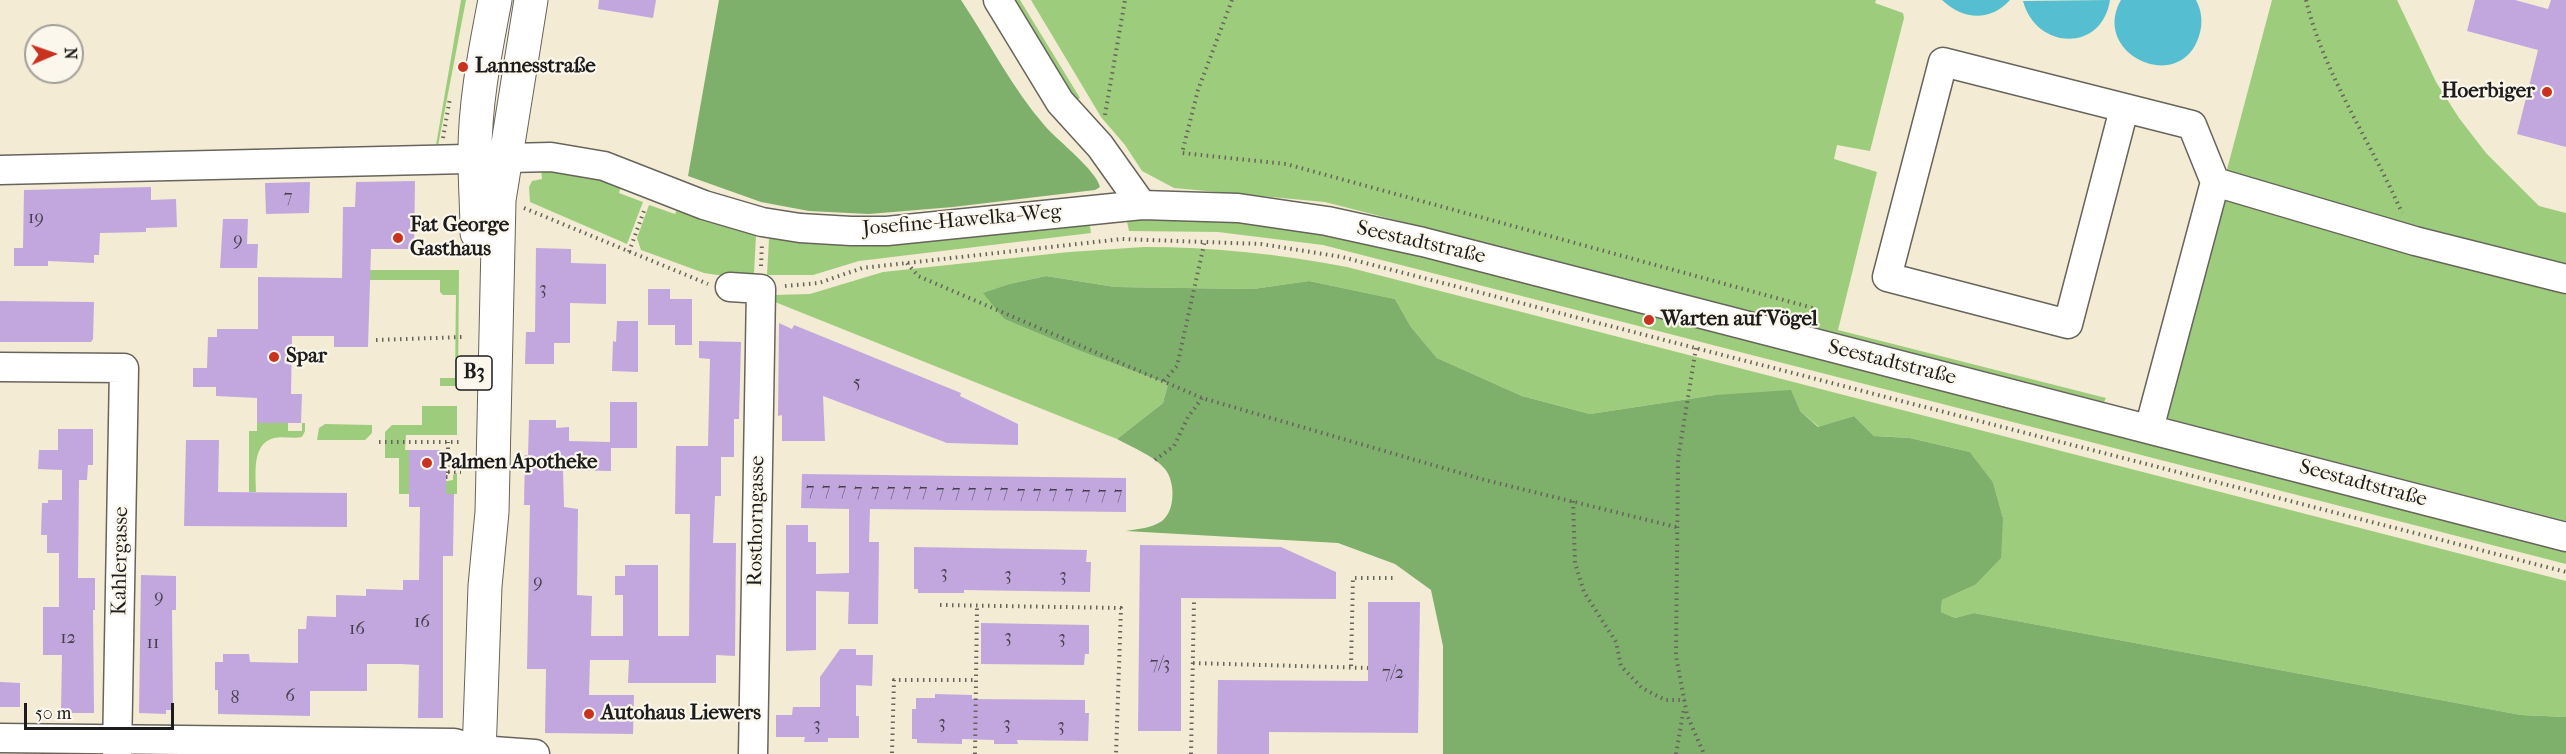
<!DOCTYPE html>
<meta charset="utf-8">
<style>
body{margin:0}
#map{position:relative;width:2566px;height:754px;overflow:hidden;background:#f3ebd3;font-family:"IM FELL French Canon",serif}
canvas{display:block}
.north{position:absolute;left:24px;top:24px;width:60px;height:60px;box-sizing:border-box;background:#fbf7ec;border:2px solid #a29f99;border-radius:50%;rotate:88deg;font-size:16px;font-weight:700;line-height:24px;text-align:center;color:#1c1c1c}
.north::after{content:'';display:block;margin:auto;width:21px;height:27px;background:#c8321e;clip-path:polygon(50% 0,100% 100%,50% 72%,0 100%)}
.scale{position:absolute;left:24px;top:703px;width:150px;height:27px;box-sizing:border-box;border:3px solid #1c1c1c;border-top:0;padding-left:8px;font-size:18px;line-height:21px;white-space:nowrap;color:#1c1c1c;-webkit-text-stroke:4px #fbf7ec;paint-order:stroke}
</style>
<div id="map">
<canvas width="2566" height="754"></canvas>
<div class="north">N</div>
<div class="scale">50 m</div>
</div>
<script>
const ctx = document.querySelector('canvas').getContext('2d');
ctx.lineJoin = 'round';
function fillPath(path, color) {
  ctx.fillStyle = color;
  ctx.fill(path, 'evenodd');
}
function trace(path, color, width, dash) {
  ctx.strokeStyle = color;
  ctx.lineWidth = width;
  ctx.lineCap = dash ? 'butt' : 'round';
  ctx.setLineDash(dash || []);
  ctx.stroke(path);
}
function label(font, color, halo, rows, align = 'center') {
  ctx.font = font + ' "IM FELL French Canon",serif';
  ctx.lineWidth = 4.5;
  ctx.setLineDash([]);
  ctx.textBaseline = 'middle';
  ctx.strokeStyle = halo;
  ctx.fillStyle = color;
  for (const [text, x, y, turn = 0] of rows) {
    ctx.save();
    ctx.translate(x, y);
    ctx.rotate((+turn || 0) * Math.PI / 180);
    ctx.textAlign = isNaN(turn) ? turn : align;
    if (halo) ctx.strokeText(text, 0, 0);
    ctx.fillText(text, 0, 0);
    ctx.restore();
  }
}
fillPath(new Path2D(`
 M461,0H466L437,151H435Z
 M1010,0H1020L1080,98L1075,101Z
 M1031,0H1876L1875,3L1903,13L1904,18L1870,151L1837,145L1834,159L1877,172L1838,330L2106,398L2104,402L1325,202L1174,188L1142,171L1125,145L1101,117Z
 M2272,0H2397L2436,82L2459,118L2486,153L2539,206L2566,213V267L2225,177Z
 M541,170L591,174L621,186L619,193L643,202L627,244L530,202L529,187L532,181L542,179Z
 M2232,195L2566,283V521L2158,416L2222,201Z
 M649,205L675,214L678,207L756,235L754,274L717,275L704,273L641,250L637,238Z
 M1192,216L1321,230L2566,549V564L1323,245L1218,232L1129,231L1126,217Z
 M1089,219L1091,233L859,261L813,275H767L769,239L772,234Z
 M1144,247C1214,247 1280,254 1347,267L2566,581V717L2521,715L1974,613L1955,618L1941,612L1942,600L1975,585L2003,518L1993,482L1970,452L1910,438L1874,436L1854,416L1819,427L1800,411L1715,395L1590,414L1522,396L1437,358L1411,327L1395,299L1309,281L1253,289L1115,287L1046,276L1009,284L984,293L1004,319L1080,351L1168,384L1163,403L1117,439L770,300L775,295L810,294L883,272L1069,252Z
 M370,270H459L458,386H440V378H455L456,295H443L440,292V280H370Z
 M422,406H457V435H406L405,450H409V487L453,480V475L457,473V494H399V458H385V432L392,425H422Z
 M257,423H288V431H302V423H305V431L302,437C293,439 283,436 274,438C251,444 256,475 256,492H249V431H257Z
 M325,424L372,425V433L365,440H317L319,428Z`), '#9dcd7c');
fillPath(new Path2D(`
 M719,0H961C989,42 1012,88 1045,126C1058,141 1096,170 1100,187L1095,190L953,207L869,214L809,211L761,202L688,176Z
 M1046,276L1115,287L1253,289L1309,281L1395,299L1411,327L1437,358L1522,396L1590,414L1715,395L1791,390L1800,411L1818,427L1854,416L1874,436L1910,438L1970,452L1993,482L2003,518L2001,558L1975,585L1942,600L1941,612L1955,618L1974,613L2521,715L2566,717V754H1443V646L1431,590L1395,564L1338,543L1126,531C1138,529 1152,528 1162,521C1176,510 1175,481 1165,469C1153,455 1133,448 1117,439L1163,403L1168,384L1080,351L1004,319L983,293L1009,284Z`), '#7eb06c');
fillPath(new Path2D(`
 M1942,0H2010C1990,22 1963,20 1942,0Z
 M2110,0C2102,53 2036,50 2023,1Z
 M2121,0H2196C2202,11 2203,24 2199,36C2180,96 2090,54 2121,0Z`), '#55bfd1');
fillPath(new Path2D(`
 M599,0H656L653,18L598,9Z
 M2475,0H2515L2548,9L2551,0H2566V147L2517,134L2538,50L2467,31Z
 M415,181L414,249H371L368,347H334V336H292L291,394H302L301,423H257V398L216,396V387H193V368H207L208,337H217V329H258V277L342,278L343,207H355L356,182Z
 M310,182L309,213L266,214L265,183Z
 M151,187V200L176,199L177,227L146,228V232L100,233L99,255H94V263L48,261V266H14V248H23L24,190Z
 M223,219H248L247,244H258L257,268H220Z
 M536,248L571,249V263L606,264V304L570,303V343H554V364H525L526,332H535Z
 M648,289H670V299H692V345H675V325H648Z
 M0,301L94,302L93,339L91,342H0Z
 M617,321H638V372L612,371L613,341L616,342Z
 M779,323L792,329L794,325L961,393L960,396L1018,424V445L947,443L823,396L825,441H782V415L778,416Z
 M699,341L741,342L739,419H734V457H721V496H715L713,543H736L735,656L716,655V683H628L629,660H590L589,695H634L633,734L545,733L546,669H527L530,505H524L525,455H528L529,420H556V428L569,427V441L610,442V402H637V448H611V471L563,470L564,507L578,509L577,595L592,596L591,636H623V595H615V576H625V565H658V636H689L690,514H675L676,446H708L710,359L699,358Z
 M58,429H93V465H88L87,480H79L78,578H95V610H93L94,713H61L62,655H43V607H59V553H47V535H41L42,503H48V500H62V470L38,469L39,450H58Z
 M186,440H219L218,492L347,493V527L184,526Z
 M409,450H446V494H454L453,556H443V718H418L419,665L401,664H367V691H310V716L218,714V690H215V662H223V654H249L250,662L298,663V629H306L307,616L336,617V595L366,596V589L403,590V580H419L420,507H409Z
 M802,474L1126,478V512L870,509L869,542H879L878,624H848L849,592L816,591V650L786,651V525H808V542H816V574L849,573V509L801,508Z
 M1140,545L1281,547L1336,572V599L1181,598V731H1138Z
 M914,547L1087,550L1086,562H1091L1090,592L964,590V593H918V589H914Z
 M141,575L176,576V610H172L173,710H166V714L139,713Z
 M1368,602H1420L1418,733L1269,732V754H1217L1218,680L1368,681Z
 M981,623L1089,625V654H1085L1084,665L981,664Z
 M840,649H856V655H873L872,686L856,685V716H859V738H828V742H804L805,737H776V715H792L793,707H820V677Z
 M0,682L20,683V707H0Z
 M935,694L972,695V699L1085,700V713H1089L1088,741L1017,740L1018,744H994V740L962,739V744L917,743V739H912V709H916V698H935Z`), '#c1a7de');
const minor = new Path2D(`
 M998,0L1060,102L1100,146L1142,205
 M2124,109L2068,324L1887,277L1943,62L2192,125L2215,182L2149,429
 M0,170L551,157L604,166L704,205L762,222L800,228L851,231H887L1142,205L1238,208L1327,221L1423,242L2566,537
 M2215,182L2415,241L2566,279
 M730,287L761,289L753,754
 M0,367L124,368L117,754
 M0,738L454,743L479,750L535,754`);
const major = new Path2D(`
 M477,233C477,209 475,184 475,160C474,106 485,52 495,0
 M479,754L485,586L492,512L499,200L531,0`);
trace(minor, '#67645c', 31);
trace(major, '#67645c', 35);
trace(new Path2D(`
 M1232,0L1198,90L1182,153L1286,164L1813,308L1815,320
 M2306,0C2324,75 2371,142 2402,213
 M1105,115L1125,0
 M443,138L450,98
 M524,208L708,284
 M629,252L645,208
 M907,263L918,276L1202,398L1481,479L1676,527
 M761,266L762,243
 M785,286L819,283L862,268L1122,239L1261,244L1342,257L2566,572
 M376,340L463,337
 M1696,348L1678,459L1676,656L1687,715L1704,754
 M1164,381L1177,366L1205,240
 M379,442H461
 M1155,460L1174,446L1188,417L1202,398
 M448,472H461
 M446,477H448V442
 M1573,501L1575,563L1584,592L1616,642L1621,666L1642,688L1665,700H1685
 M940,605L1121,608L1116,754
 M1193,663L1368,668
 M1351,666L1353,578H1396
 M892,753L894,680H976
 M975,754L977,606
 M1191,754L1194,601
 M1676,754L1684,708`), '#67645c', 4, [1.5, 4.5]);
trace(minor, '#fff', 28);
trace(major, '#fff', 33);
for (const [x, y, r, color] of [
 [463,67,6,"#c8321e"],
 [2547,92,6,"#c8321e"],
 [398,238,6,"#c8321e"],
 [1649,320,6,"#c8321e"],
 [274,357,6,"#c8321e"],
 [427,463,6,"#c8321e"],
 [589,714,6,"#c8321e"]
]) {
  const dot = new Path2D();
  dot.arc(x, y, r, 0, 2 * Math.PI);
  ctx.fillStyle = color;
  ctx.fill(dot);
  trace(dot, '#fbf7ec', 2);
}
label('18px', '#453f4c', null, [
 ["7",288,198],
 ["19",36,219],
 ["9",238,241],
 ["3",543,290],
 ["5",857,384],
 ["7",810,491],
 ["7",826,491],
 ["7",842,491],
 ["7",858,492],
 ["7",875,492],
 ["7",891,492],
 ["7",907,492],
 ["7",923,492],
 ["7",940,493],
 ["7",956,493],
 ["7",972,493],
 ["7",988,493],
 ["7",1004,493],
 ["7",1021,494],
 ["7",1037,494],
 ["7",1053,494],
 ["7",1069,494],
 ["7",1086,495],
 ["7",1102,495],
 ["7",1118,495],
 ["3",944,574],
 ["3",1008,576],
 ["3",1063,577],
 ["9",538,583],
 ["9",159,598],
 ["16",422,623],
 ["16",357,630],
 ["3",1008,638],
 ["12",68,639],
 ["3",1062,639],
 ["11",153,644],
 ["7/3",1160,665],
 ["7/2",1393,674],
 ["6",290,697],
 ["8",235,699],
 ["3",942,724],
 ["3",1007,725],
 ["3",817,726],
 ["3",1061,727]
]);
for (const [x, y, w] of [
 [474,373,36]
]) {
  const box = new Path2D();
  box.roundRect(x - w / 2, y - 17, w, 34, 4.5);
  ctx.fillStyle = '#fbf7ec';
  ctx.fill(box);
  trace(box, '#1c1c1c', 1.5);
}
label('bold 20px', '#1c1c1c', null, [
 ["B3",474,373]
]);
label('bold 21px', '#1c1c1c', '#fbf7ec', [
 ["Lannesstraße",475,67],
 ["Hoerbiger",2535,92,"right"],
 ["Fat George",410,226],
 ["Gasthaus",410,250],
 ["Warten auf Vögel",1661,320],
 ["Spar",286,357],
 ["Palmen Apotheke",439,463],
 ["Autohaus Liewers",601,714]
], 'left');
label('21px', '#1c1c1c', '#fbf7ec', [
 ["Josefine-Hawelka-Weg",962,221,-5],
 ["Seestadtstraße",1421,243,13],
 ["Seestadtstraße",1892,363,14],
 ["Seestadtstraße",2363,484,15],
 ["Rosthorngasse",757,521,-89],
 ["Kahlergasse",121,561,-89]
]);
</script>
